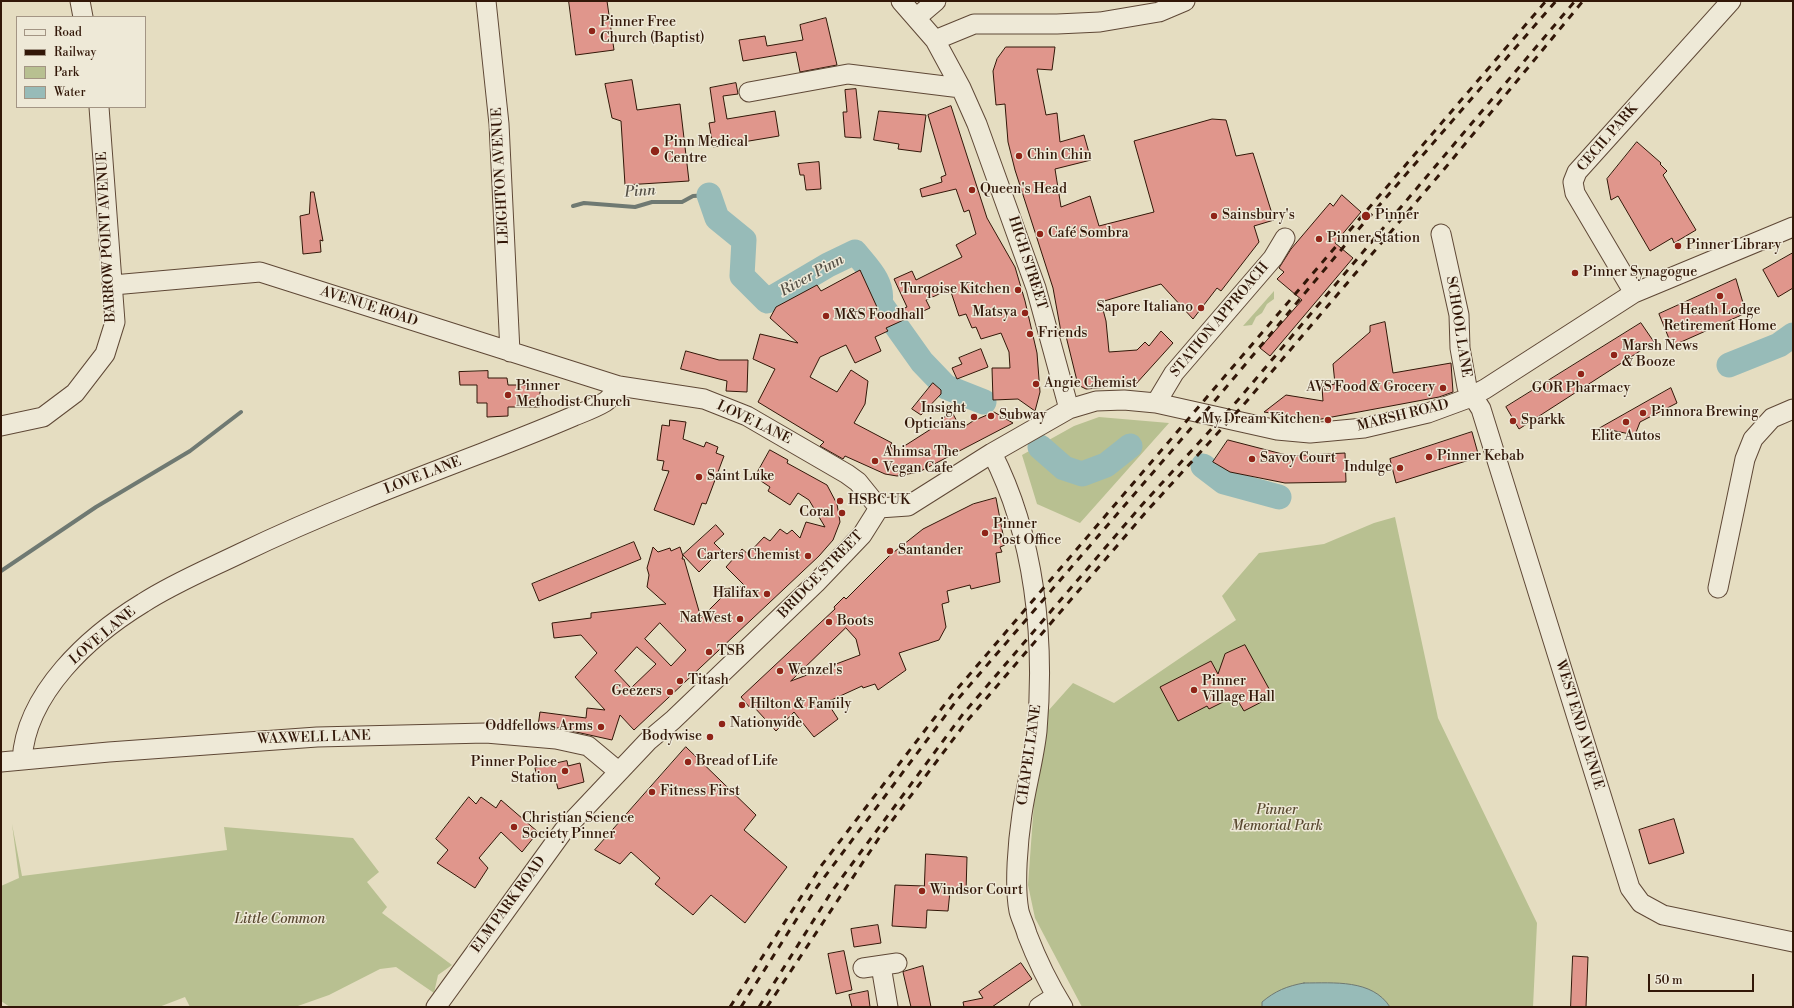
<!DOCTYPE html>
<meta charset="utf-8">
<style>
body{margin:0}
#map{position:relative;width:1794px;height:1008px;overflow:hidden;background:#e5ddc1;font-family:"Libre Bodoni",serif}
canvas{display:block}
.frame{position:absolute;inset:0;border:2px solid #321708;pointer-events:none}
.legend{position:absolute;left:16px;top:16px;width:130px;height:92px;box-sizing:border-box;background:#eee9d7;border:1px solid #a39584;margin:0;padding:5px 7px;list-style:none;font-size:12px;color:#321708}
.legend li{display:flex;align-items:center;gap:8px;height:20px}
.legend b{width:20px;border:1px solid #a39584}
.scale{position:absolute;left:1648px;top:974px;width:106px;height:18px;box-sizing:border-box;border:2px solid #321708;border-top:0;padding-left:5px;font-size:12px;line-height:14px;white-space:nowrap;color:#321708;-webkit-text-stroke:3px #eee9d7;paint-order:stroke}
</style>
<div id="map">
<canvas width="1794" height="1008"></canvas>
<div class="frame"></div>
<ul class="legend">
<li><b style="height:5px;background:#eee9d7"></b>Road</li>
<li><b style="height:5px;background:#321708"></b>Railway</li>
<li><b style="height:11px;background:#b8c091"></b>Park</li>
<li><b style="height:11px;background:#97bbb8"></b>Water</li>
</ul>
<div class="scale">50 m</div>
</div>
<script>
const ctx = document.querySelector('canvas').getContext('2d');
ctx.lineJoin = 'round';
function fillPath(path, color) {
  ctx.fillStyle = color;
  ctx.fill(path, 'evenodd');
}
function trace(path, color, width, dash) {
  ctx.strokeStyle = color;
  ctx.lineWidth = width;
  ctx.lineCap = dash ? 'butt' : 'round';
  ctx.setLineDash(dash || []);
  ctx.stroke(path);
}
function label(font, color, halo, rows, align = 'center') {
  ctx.font = font + ' "Libre Bodoni",serif';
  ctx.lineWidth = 3;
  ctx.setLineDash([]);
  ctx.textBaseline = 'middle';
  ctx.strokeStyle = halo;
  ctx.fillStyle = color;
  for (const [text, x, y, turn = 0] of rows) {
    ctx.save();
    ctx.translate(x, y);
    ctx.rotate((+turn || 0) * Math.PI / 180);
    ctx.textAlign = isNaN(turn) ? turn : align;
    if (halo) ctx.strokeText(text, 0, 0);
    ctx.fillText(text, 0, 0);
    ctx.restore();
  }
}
fillPath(new Path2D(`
 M1274,291V299L1267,304L1262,313L1256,317L1252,325L1243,326Z
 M1099,417L1169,423L1080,523L1037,504L1022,455L1074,426Z
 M1395,517L1438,718L1537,923L1533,1007H1082L1035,918L1028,885L1040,720L1073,683L1114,703L1236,620L1222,596L1259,553L1324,544L1374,523Z
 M12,824L22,876L227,850L224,827L353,838L379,872L367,882L387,907L382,913L452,965L438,975L434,993L396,967L380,969L329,995L295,1007H190L185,997L159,1007H10L1,1001V886L19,878Z`), '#b8c091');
const water = new Path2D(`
 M1304,983C1334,983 1372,979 1390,1007H1262V1002C1275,991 1287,986 1304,983Z`);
fillPath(water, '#97bbb8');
trace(water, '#6f7972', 1);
trace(new Path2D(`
 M573,206L584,203L635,207L652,202H682L693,196L709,195
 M1,571L96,507L190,451L241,412`), '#6f7972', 4);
trace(new Path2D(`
 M709,195L717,218L744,240L742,276L767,301L828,265L855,252C867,267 884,282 880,303L922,362L946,387L984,402
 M1729,365L1779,345L1793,335
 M1040,447L1064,468L1082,474L1106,465L1130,446
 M1203,466L1224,482L1279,497`), '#97bbb8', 25);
const building = new Path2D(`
 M569,1H607L614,50L576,55Z
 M826,18L837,65L800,72L796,52L743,61L739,40L765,36L767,46L803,40L800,25Z
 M1006,47H1055L1052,70L1037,69L1046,115L1057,113L1060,142L1084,135L1091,160L1055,169L1061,207L1090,196L1099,226L1154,212L1134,141L1212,119L1226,120L1236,156L1253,153L1274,220L1254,226L1259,242L1221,291L1217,288L1193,319L1161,284L1101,302L1106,321L1109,352L1137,350L1145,342L1149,346L1161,331L1173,343L1135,385L1086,389L1078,385L1065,332H1061L1053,288L1015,170L1008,142L1005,104L996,105L993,71L997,59Z
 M632,80L637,110L680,104L689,181L625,185L621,121L612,118L605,84Z
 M736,83L738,94L723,96L727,119L775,111L779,136L713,147L709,123L715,122L710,88Z
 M856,89L861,138L845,137L843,112H847L845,90Z
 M951,106L987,218L1015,267L1025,301L1037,353L1040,392L1035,411L1018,399L993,400L992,368H1010L1009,352L1001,333L981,339L976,327L972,328L966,314L959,316L950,289L926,300L930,308L886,328L888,331L875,337L881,351L855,363L846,345L820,357L810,377L837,392L851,370L868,381L865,404L854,423L892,443L890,446L895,452L931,429L930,427L952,412L961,429L973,421L994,412L1013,423L919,472L897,476L885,474L845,456L843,459L820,446L824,442L758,402L775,369L753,359L760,334L798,343L770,318L776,307L817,285L821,291L860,270L882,318L907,307L894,279L912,271L916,280L962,257L956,245L976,234L969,210L964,212L956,189L922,197L920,189L942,182L941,177L946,175L928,115Z
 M879,111L926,115L921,152L898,149L899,144L874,140Z
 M1637,142L1661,163L1660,164L1667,171L1663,175L1696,230L1674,243L1672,238L1650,251L1618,196L1611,200L1607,179Z
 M819,162L821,189L806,190L804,175H800L798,164Z
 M311,192H314L323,241L320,240L321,252L303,254L300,216L309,214Z
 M1342,195L1361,212L1335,243L1353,258L1270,356L1260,348L1302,300L1277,279L1284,272L1279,268L1291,249L1330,203L1333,206Z
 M1793,253V288L1778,297L1763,270Z
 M1736,279L1746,313L1672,346L1659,314Z
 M1385,322L1393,373L1451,363L1453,392L1439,397L1316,420L1264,412L1286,395L1323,401L1322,387L1335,384L1333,364L1370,332V326Z
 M1641,323L1654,342L1519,429L1506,407Z
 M981,349L988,367L957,379L952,368L962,364L959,358Z
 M686,351L719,360H748L747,392L726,391L727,381L681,369Z
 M488,371V378H507L508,385H540V407H508V416L487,417V403H477V385H460L459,372Z
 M933,383L941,390V394L921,415L912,409Z
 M1671,388L1677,403L1640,422L1635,435L1600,428Z
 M670,420L686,422L683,439L704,447L706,442L718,447L716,453L724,456L706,504L702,503L694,525L654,510L669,471L662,470L664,461L657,460L662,425L669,426Z
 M1472,432L1479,457L1396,483L1390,459Z
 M1228,440L1290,456L1345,453L1346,482L1285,483L1230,472L1213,462Z
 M770,450L788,460L787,463L827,485L837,504L840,522L833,540L819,556L634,730L620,715L612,740L558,728L538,726L540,712L586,718L587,708L605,710L575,677L597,653L581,635L554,638L552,623L591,618V613L666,604L647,587L649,575L647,568L653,547L658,552L670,548L671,551L680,547L683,556L682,559H684L701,618L723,596L717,590L745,586L726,567L742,549L748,554L764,537L770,541L780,529L787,534L792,530L800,538L806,522L825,527L809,500L798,493L790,505L768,491L770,487L755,477ZM660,623L686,650L671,666L645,639ZM637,647L656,664L631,688L615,671Z
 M996,498L1005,545L1000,547L1002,552L996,553L1000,582L971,589L970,585L947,591L949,602L942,604L946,627L939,640L899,653L906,670L878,690L875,684L863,688L862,686L827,702L838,719L814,737L794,712L776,731L754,707L751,709L741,697L835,609L834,607L844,597L846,599L889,556L923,529L973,504ZM846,628L856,639L860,655L791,681Z
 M716,525L724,534L714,543L721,550L699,572L683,555Z
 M634,542L641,559L539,601L532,584Z
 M1245,645L1273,696L1244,711L1235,696L1209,709L1207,706L1178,721L1160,687L1211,661L1218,674L1225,654Z
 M686,747L756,815L744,830L787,867L745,923L711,895L693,915L655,884L660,878L631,852L620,864L595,850Z
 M567,761L568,766L580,763L584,782L558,789L555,777L538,782L535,768Z
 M469,797L476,804L481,797L496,808L501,800L538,832L522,852L501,832L479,858L488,868L475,888L437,863L448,850L436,839Z
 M1674,819L1684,853L1649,864L1639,830Z
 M926,854L967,857L966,892L950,891L948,911L927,910L926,928L892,926L895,885L924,886Z
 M878,925L881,943L854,947L851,929Z
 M844,951L852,990L836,994L828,954Z
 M1573,956L1588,957L1586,1007H1571Z
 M1021,963L1032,979L992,1007H964L963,1002L983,998L979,992Z
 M923,966L931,1007H911L903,972Z
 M868,991L870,1007H852L849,995Z`);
fillPath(building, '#e0968c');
trace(building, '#321708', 1);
const minor = new Path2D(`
 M80,1L83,17
 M486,1L499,124L510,352
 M901,1L935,40L961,88L977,124L1036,288L1069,409
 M916,18L936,1
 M935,40L974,24H1057L1100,22L1159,12L1185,1
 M749,92L848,74L961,88
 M1441,234L1459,315L1460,348L1467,387L1481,409L1630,888L1641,903L1663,915L1793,942
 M113,285L260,272L619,386L704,399L747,416L847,474L858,482L879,508
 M1634,293L1575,193L1573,182L1577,172L1731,1
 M1156,403L1174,373L1273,258L1285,238
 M1,426L43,417L75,393L105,354L115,322L99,107
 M992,453C1035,537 1045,638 1037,731C1034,759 1026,786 1022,814C1018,841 1014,885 1019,911C1021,919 1025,926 1027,934C1037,960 1048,983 1063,1007
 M879,508L908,506L992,453L1069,409L1096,401L1124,400L1156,403L1277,430L1310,433L1364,428L1428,413L1466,399L1485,389L1634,293L1793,227
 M1718,588L1745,459L1753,439L1772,418L1793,409
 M22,760C26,693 89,636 143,603C174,583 208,569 241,553C320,515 401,484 482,453C513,441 544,429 574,416C584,412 595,408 605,402C610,399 615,391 619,386
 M1,762L109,752L317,737L486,733L556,739L588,746L618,771
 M881,966L888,1007
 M863,968L897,963
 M436,1007L564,830L648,741L673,720L816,583L862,535L879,508
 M1039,1007L1056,996`);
trace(minor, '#5f4836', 21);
trace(minor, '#eee9d7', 19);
trace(new Path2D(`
 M730,1007L821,866L952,695L1546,1
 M741,1007L817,887L957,700L1218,397L1351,238L1556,1
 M759,1007L832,891L963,714L1141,506L1238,400L1575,1
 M767,1007L879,838L967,721L1146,512L1246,402L1446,167L1583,1`), '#321708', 3, [7, 7]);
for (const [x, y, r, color] of [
 [592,31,4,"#8f2418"],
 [655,151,5,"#8f2418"],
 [1019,156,4,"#8f2418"],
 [972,190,4,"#8f2418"],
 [1214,216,4,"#8f2418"],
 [1366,216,5,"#8f2418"],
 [1040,234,4,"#8f2418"],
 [1319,239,4,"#8f2418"],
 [1678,246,4,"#8f2418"],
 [1575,273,4,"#8f2418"],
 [1018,290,4,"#8f2418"],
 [1720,296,4,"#8f2418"],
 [1201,308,4,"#8f2418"],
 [1025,313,4,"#8f2418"],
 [826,316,4,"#8f2418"],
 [1030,334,4,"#8f2418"],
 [1614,355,4,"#8f2418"],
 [1581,374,4,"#8f2418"],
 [1036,384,4,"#8f2418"],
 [1443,388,4,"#8f2418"],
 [508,395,4,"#8f2418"],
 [1643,413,4,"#8f2418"],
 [991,416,4,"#8f2418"],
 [974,417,4,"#8f2418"],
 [1328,420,4,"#8f2418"],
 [1513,421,4,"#8f2418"],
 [1626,422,4,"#8f2418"],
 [1429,457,4,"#8f2418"],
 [1252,459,4,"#8f2418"],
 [875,461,4,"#8f2418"],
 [1400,468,4,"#8f2418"],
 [699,477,4,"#8f2418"],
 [840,501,4,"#8f2418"],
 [842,513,4,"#8f2418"],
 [985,533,4,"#8f2418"],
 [890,551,4,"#8f2418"],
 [808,556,4,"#8f2418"],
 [767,594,4,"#8f2418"],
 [740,619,4,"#8f2418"],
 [829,622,4,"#8f2418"],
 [709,652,4,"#8f2418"],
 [780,671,4,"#8f2418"],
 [680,681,4,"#8f2418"],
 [1194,690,4,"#8f2418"],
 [670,692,4,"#8f2418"],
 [742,705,4,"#8f2418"],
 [722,724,4,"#8f2418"],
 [601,727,4,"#8f2418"],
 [710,737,4,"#8f2418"],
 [688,762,4,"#8f2418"],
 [565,771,4,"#8f2418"],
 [652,792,4,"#8f2418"],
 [514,827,4,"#8f2418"],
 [922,891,4,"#8f2418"]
]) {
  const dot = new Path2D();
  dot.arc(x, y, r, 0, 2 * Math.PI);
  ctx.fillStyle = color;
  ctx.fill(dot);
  trace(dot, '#eee9d7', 1.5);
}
label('14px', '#321708', '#eee9d7', [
 ["Pinner Free",600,23],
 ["Church (Baptist)",600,39],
 ["Pinn Medical",664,143],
 ["Centre",664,159],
 ["Chin Chin",1027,156],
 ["Queen's Head",980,190],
 ["Sainsbury's",1222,216],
 ["Pinner",1375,216],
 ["Café Sombra",1048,234],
 ["Pinner Station",1327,239],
 ["Pinner Library",1686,246],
 ["Pinner Synagogue",1583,273],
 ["Turqoise Kitchen",1010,290,"right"],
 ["Sapore Italiano",1193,308,"right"],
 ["Heath Lodge",1720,311,"center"],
 ["Retirement Home",1720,327,"center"],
 ["Matsya",1017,313,"right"],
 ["M&S Foodhall",834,316],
 ["Friends",1038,334],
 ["Marsh News",1622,347],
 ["& Booze",1622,363],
 ["Angie Chemist",1044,384],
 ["Pinner",516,387],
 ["Methodist Church",516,403],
 ["AVS Food & Grocery",1435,388,"right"],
 ["GOR Pharmacy",1581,389,"center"],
 ["Insight",966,409,"right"],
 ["Opticians",966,425,"right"],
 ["Pinnora Brewing",1651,413],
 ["Subway",999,416],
 ["My Dream Kitchen",1320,420,"right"],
 ["Sparkk",1521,421],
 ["Elite Autos",1626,437,"center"],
 ["Ahimsa The",883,453],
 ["Vegan Cafe",883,469],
 ["Pinner Kebab",1437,457],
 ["Savoy Court",1260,459],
 ["Indulge",1392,468,"right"],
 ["Saint Luke",707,477],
 ["HSBC UK",848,501],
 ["Coral",834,513,"right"],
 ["Pinner",993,525],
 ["Post Office",993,541],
 ["Santander",898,551],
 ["Carters Chemist",800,556,"right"],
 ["Halifax",759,594,"right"],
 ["NatWest",732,619,"right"],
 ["Boots",837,622],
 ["TSB",717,652],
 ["Wenzel's",788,671],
 ["Titash",688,681],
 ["Pinner",1202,682],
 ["Village Hall",1202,698],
 ["Geezers",662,692,"right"],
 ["Hilton & Family",750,705],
 ["Nationwide",730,724],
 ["Oddfellows Arms",593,727,"right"],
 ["Bodywise",702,737,"right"],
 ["Bread of Life",696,762],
 ["Pinner Police",557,763,"right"],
 ["Station",557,779,"right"],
 ["Fitness First",660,792],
 ["Christian Science",522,819],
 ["Society Pinner",522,835],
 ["Windsor Court",930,891]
], 'left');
label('14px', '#321708', '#eee9d7', [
 ["CECIL PARK",1608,138,-49],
 ["LEIGHTON AVENUE",501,176,-93],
 ["BARROW POINT AVENUE",107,237,-93],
 ["HIGH STREET",1027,263,72],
 ["AVENUE ROAD",369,307,18],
 ["STATION APPROACH",1220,320,-50],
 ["SCHOOL LANE",1458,327,81],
 ["MARSH ROAD",1403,416,-14],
 ["LOVE LANE",754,423,26],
 ["LOVE LANE",423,476,-21],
 ["BRIDGE STREET",821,575,-46],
 ["LOVE LANE",103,636,-40],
 ["WEST END AVENUE",1579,725,73],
 ["WAXWELL LANE",314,738,-2],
 ["CHAPEL LANE",1030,755,-82],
 ["ELM PARK ROAD",509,905,-54]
]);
label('italic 14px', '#5a4a31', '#eee9d7', [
 ["Pinner",1277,811],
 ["Memorial Park",1277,827],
 ["Little Common",280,920]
]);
label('italic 15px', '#555046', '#eee9d7', [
 ["Pinn",640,192,-4],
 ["River Pinn",812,276,-29]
]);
</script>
